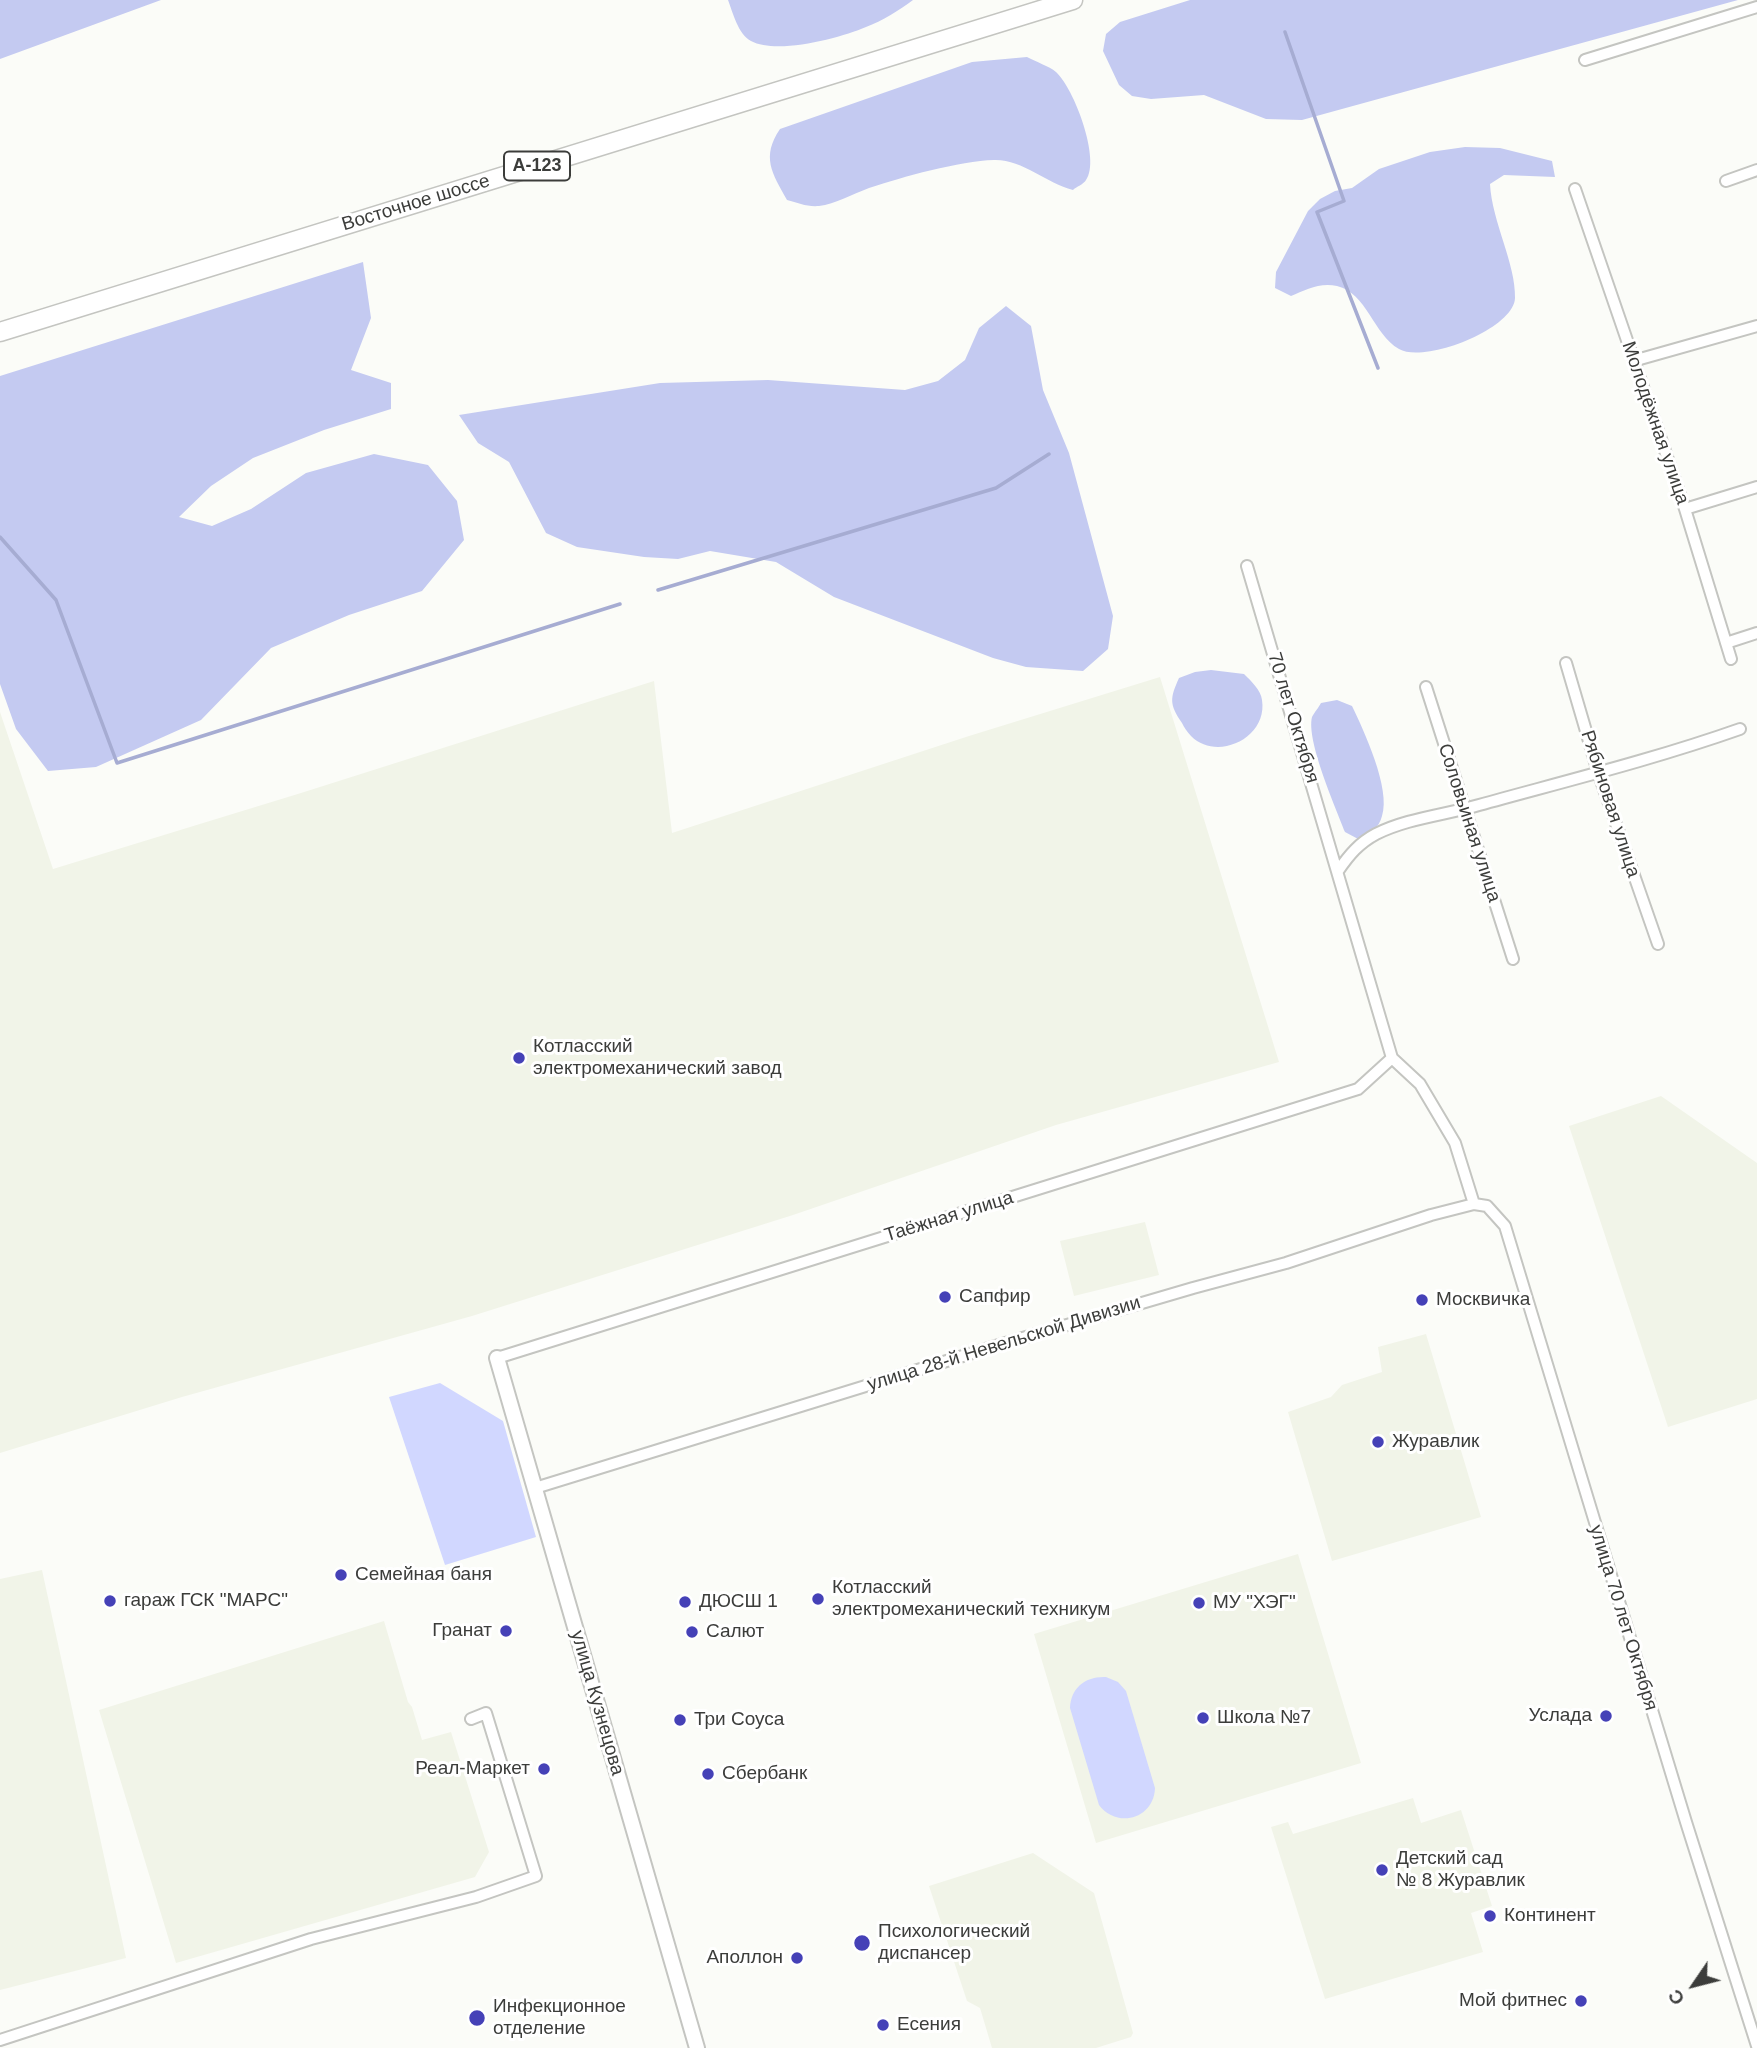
<!DOCTYPE html>
<meta charset="utf-8">
<style>
body{margin:0}
#map{position:relative;width:1757px;height:2048px;overflow:hidden;background:#fbfcf8;font-family:Helvetica,sans-serif}
canvas{display:block}
.north{position:absolute;left:1659px;top:1950px;width:70px;height:70px;-webkit-text-stroke:5px #fff;paint-order:stroke;rotate:235deg;font-size:19px;font-weight:700;line-height:28px;text-align:center;color:#3c3d3b}
.north::after{content:'';display:block;margin:auto;width:24px;height:32px;background:#3c3d3b;clip-path:polygon(50% 0,100% 100%,50% 72%,0 100%)}
</style>
<div id="map">
<canvas width="1757" height="2048"></canvas>
<div class="north">С</div>
</div>
<script>
const ctx = document.querySelector('canvas').getContext('2d');
ctx.lineJoin = 'round';
function fillPath(path, color) {
  ctx.fillStyle = color;
  ctx.fill(path, 'evenodd');
}
function trace(path, color, width, dash) {
  ctx.strokeStyle = color;
  ctx.lineWidth = width;
  ctx.lineCap = dash ? 'butt' : 'round';
  ctx.setLineDash(dash || []);
  ctx.stroke(path);
}
function label(font, color, halo, rows, align = 'center') {
  ctx.font = font + ' Helvetica,sans-serif';
  ctx.lineWidth = 6;
  ctx.setLineDash([]);
  ctx.textBaseline = 'middle';
  ctx.strokeStyle = halo;
  ctx.fillStyle = color;
  for (const [text, x, y, turn = 0] of rows) {
    ctx.save();
    ctx.translate(x, y);
    ctx.rotate((+turn || 0) * Math.PI / 180);
    ctx.textAlign = isNaN(turn) ? turn : align;
    if (halo) ctx.strokeText(text, 0, 0);
    ctx.fillText(text, 0, 0);
    ctx.restore();
  }
}
fillPath(new Path2D(`
 M1160,677L1279,1062L1056,1125L793,1215L472,1316L182,1397L0,1453V712L53,869L301,793L654,681L672,833L969,736Z
 M1661,1096L1757,1163V1399L1668,1427L1569,1126Z
 M1145,1222L1159,1275L1074,1296L1060,1241Z
 M1426,1334L1481,1517L1332,1561L1288,1412L1331,1397L1342,1385L1382,1372L1378,1347Z
 M1298,1554L1361,1763L1096,1843L1034,1634Z
 M42,1570L126,1958L0,1990V1579Z
 M384,1621L408,1702L412,1707L422,1740L451,1732L489,1852L475,1877L176,1963L99,1710Z
 M1413,1798L1421,1823L1461,1810L1492,1906L1471,1913L1483,1952L1325,1999L1271,1827L1288,1822L1293,1834Z
 M1033,1853L1094,1893L1133,2033L1131,2037L1096,2048H992L980,2008L967,2001L929,1886Z`), '#f1f4e8');
fillPath(new Path2D(`
 M440,1383L503,1421L536,1537L445,1565L389,1397Z
 M1106,1677L1118,1682L1126,1691L1155,1788C1154,1819 1117,1829 1099,1805L1070,1708C1071,1688 1085,1676 1106,1677Z`), '#d1d7ff');
fillPath(new Path2D(`
 M0,0H161L0,59Z
 M728,0H913C900,10 882,21 866,27C840,38 777,55 751,41C738,34 733,13 728,0Z
 M1190,0H1738L1302,120L1266,119L1204,95L1151,99L1132,96L1119,85L1103,51L1106,34L1120,22Z
 M1027,57C1036,62 1049,66 1056,72C1074,88 1101,160 1086,180C1084,184 1076,187 1073,190C1046,183 1022,159 994,160C960,161 902,177 869,188C853,194 835,204 819,206C807,207 798,203 787,200C772,173 761,157 780,129L972,62Z
 M1465,147L1500,148L1552,161L1555,177L1504,175L1490,184C1492,222 1516,264 1515,298C1514,329 1424,364 1399,349C1373,334 1367,293 1337,286C1320,282 1305,290 1291,296L1275,288L1276,272L1308,211L1320,199L1335,191L1352,188L1379,169L1430,152Z
 M363,262L371,318L351,370L391,383V409L324,430L253,458L211,486L179,517L212,526L251,509L306,473L374,454L428,465L457,501L464,540L422,591L349,615L271,648L201,720L96,767L48,771L16,729L0,684V376Z
 M1006,306L1031,326L1043,390L1069,453L1113,616L1108,649L1083,671L1026,667L993,658L834,597L776,562L710,551L678,559L644,557L577,547L546,533L509,462L478,443L459,415L660,383L768,380L905,390L938,381L965,360L979,328Z
 M1211,670L1244,674C1251,681 1261,690 1262,700C1268,738 1217,762 1191,736C1187,732 1184,727 1182,723C1169,704 1170,698 1179,678L1195,672Z
 M1337,700L1352,706C1364,731 1391,789 1382,816C1379,828 1370,834 1360,840L1345,832C1336,808 1306,741 1312,717C1314,713 1319,707 1321,703Z`), '#c4caf1');
trace(new Path2D(`
 M1285,32L1344,201L1317,212L1378,368
 M0,537L56,600L117,763L620,604
 M658,590L996,488L1049,454`), '#a6acd2', 3.5);
const minor = new Path2D(`
 M1585,60L1757,7
 M1726,181L1757,170
 M1575,189L1685,509L1731,659
 M1633,361L1757,326
 M1685,509L1757,487
 M1247,566L1392,1058L1420,1084L1455,1143L1474,1204
 M1726,643L1757,633
 M1566,663L1598,772L1658,944
 M1426,687L1513,959
 M1338,871C1349,855 1359,843 1376,834C1408,818 1445,815 1479,805C1566,781 1655,759 1740,729
 M497,1358L1358,1089L1392,1058
 M535,1488L992,1347L1193,1288L1286,1263L1431,1215L1474,1204L1487,1206L1505,1226L1686,1822L1757,2046
 M0,2040L311,1939L476,1897L536,1876L486,1713L471,1719`);
const tertiary = new Path2D(`
 M497,1358L697,2048`);
const primary = new Path2D(`
 M0,332L1073,0`);
trace(minor, '#c4c5c1', 14);
trace(tertiary, '#c4c5c1', 18);
trace(primary, '#c4c5c1', 21);
trace(minor, '#fff', 10);
trace(tertiary, '#fff', 14);
trace(primary, '#fff', 18);
for (const [x, y, r, color] of [
 [519,1058,7,"#4541b7"],
 [945,1297,7,"#4541b7"],
 [1422,1300,7,"#4541b7"],
 [1378,1442,7,"#4541b7"],
 [341,1575,7,"#4541b7"],
 [818,1599,7,"#4541b7"],
 [110,1601,7,"#4541b7"],
 [685,1602,7,"#4541b7"],
 [1199,1603,7,"#4541b7"],
 [506,1631,7,"#4541b7"],
 [692,1632,7,"#4541b7"],
 [1606,1716,7,"#4541b7"],
 [1203,1718,7,"#4541b7"],
 [680,1720,7,"#4541b7"],
 [544,1769,7,"#4541b7"],
 [708,1774,7,"#4541b7"],
 [1382,1870,7,"#4541b7"],
 [1490,1916,7,"#4541b7"],
 [862,1943,9,"#4541b7"],
 [797,1958,7,"#4541b7"],
 [1581,2001,7,"#4541b7"],
 [477,2018,9,"#4541b7"],
 [883,2025,7,"#4541b7"]
]) {
  const dot = new Path2D();
  dot.arc(x, y, r, 0, 2 * Math.PI);
  ctx.fillStyle = color;
  ctx.fill(dot);
  trace(dot, '#fff', 2.5);
}
for (const [x, y, w] of [
 [537,166,66]
]) {
  const box = new Path2D();
  box.roundRect(x - w / 2, y - 14.5, w, 29, 5);
  ctx.fillStyle = '#fff';
  ctx.fill(box);
  trace(box, '#3c3d3b', 2);
}
label('bold 18px', '#3c3d3b', null, [
 ["А-123",537,166]
]);
label('19px', '#3c3d3b', '#fff', [
 ["Восточное шоссе",416,203,-17],
 ["Молодёжная улица",1655,423,71],
 ["70 лет Октября",1293,718,73],
 ["Рябиновая улица",1610,804,72],
 ["Соловьиная улица",1469,823,72],
 ["Таёжная улица",949,1217,-17],
 ["улица 28-й Невельской Дивизии",1004,1344,-17],
 ["улица 70 лет Октября",1623,1618,73],
 ["улица Кузнецова",597,1703,74]
]);
label('19px', '#3c3d3b', '#fff', [
 ["Котласский",533,1047],
 ["электромеханический завод",533,1069],
 ["Сапфир",959,1297],
 ["Москвичка",1436,1300],
 ["Журавлик",1392,1442],
 ["Семейная баня",355,1575],
 ["Котласский",832,1588],
 ["электромеханический техникум",832,1610],
 ["гараж ГСК \"МАРС\"",124,1601],
 ["ДЮСШ 1",699,1602],
 ["МУ \"ХЭГ\"",1213,1603],
 ["Гранат",492,1631,"right"],
 ["Салют",706,1632],
 ["Услада",1592,1716,"right"],
 ["Школа №7",1217,1718],
 ["Три Соуса",694,1720],
 ["Реал-Маркет",530,1769,"right"],
 ["Сбербанк",722,1774],
 ["Детский сад",1396,1859],
 ["№ 8 Журавлик",1396,1881],
 ["Континент",1504,1916],
 ["Психологический",878,1932],
 ["диспансер",878,1954],
 ["Аполлон",783,1958,"right"],
 ["Мой фитнес",1567,2001,"right"],
 ["Инфекционное",493,2007],
 ["отделение",493,2029],
 ["Есения",897,2025]
], 'left');
</script>
